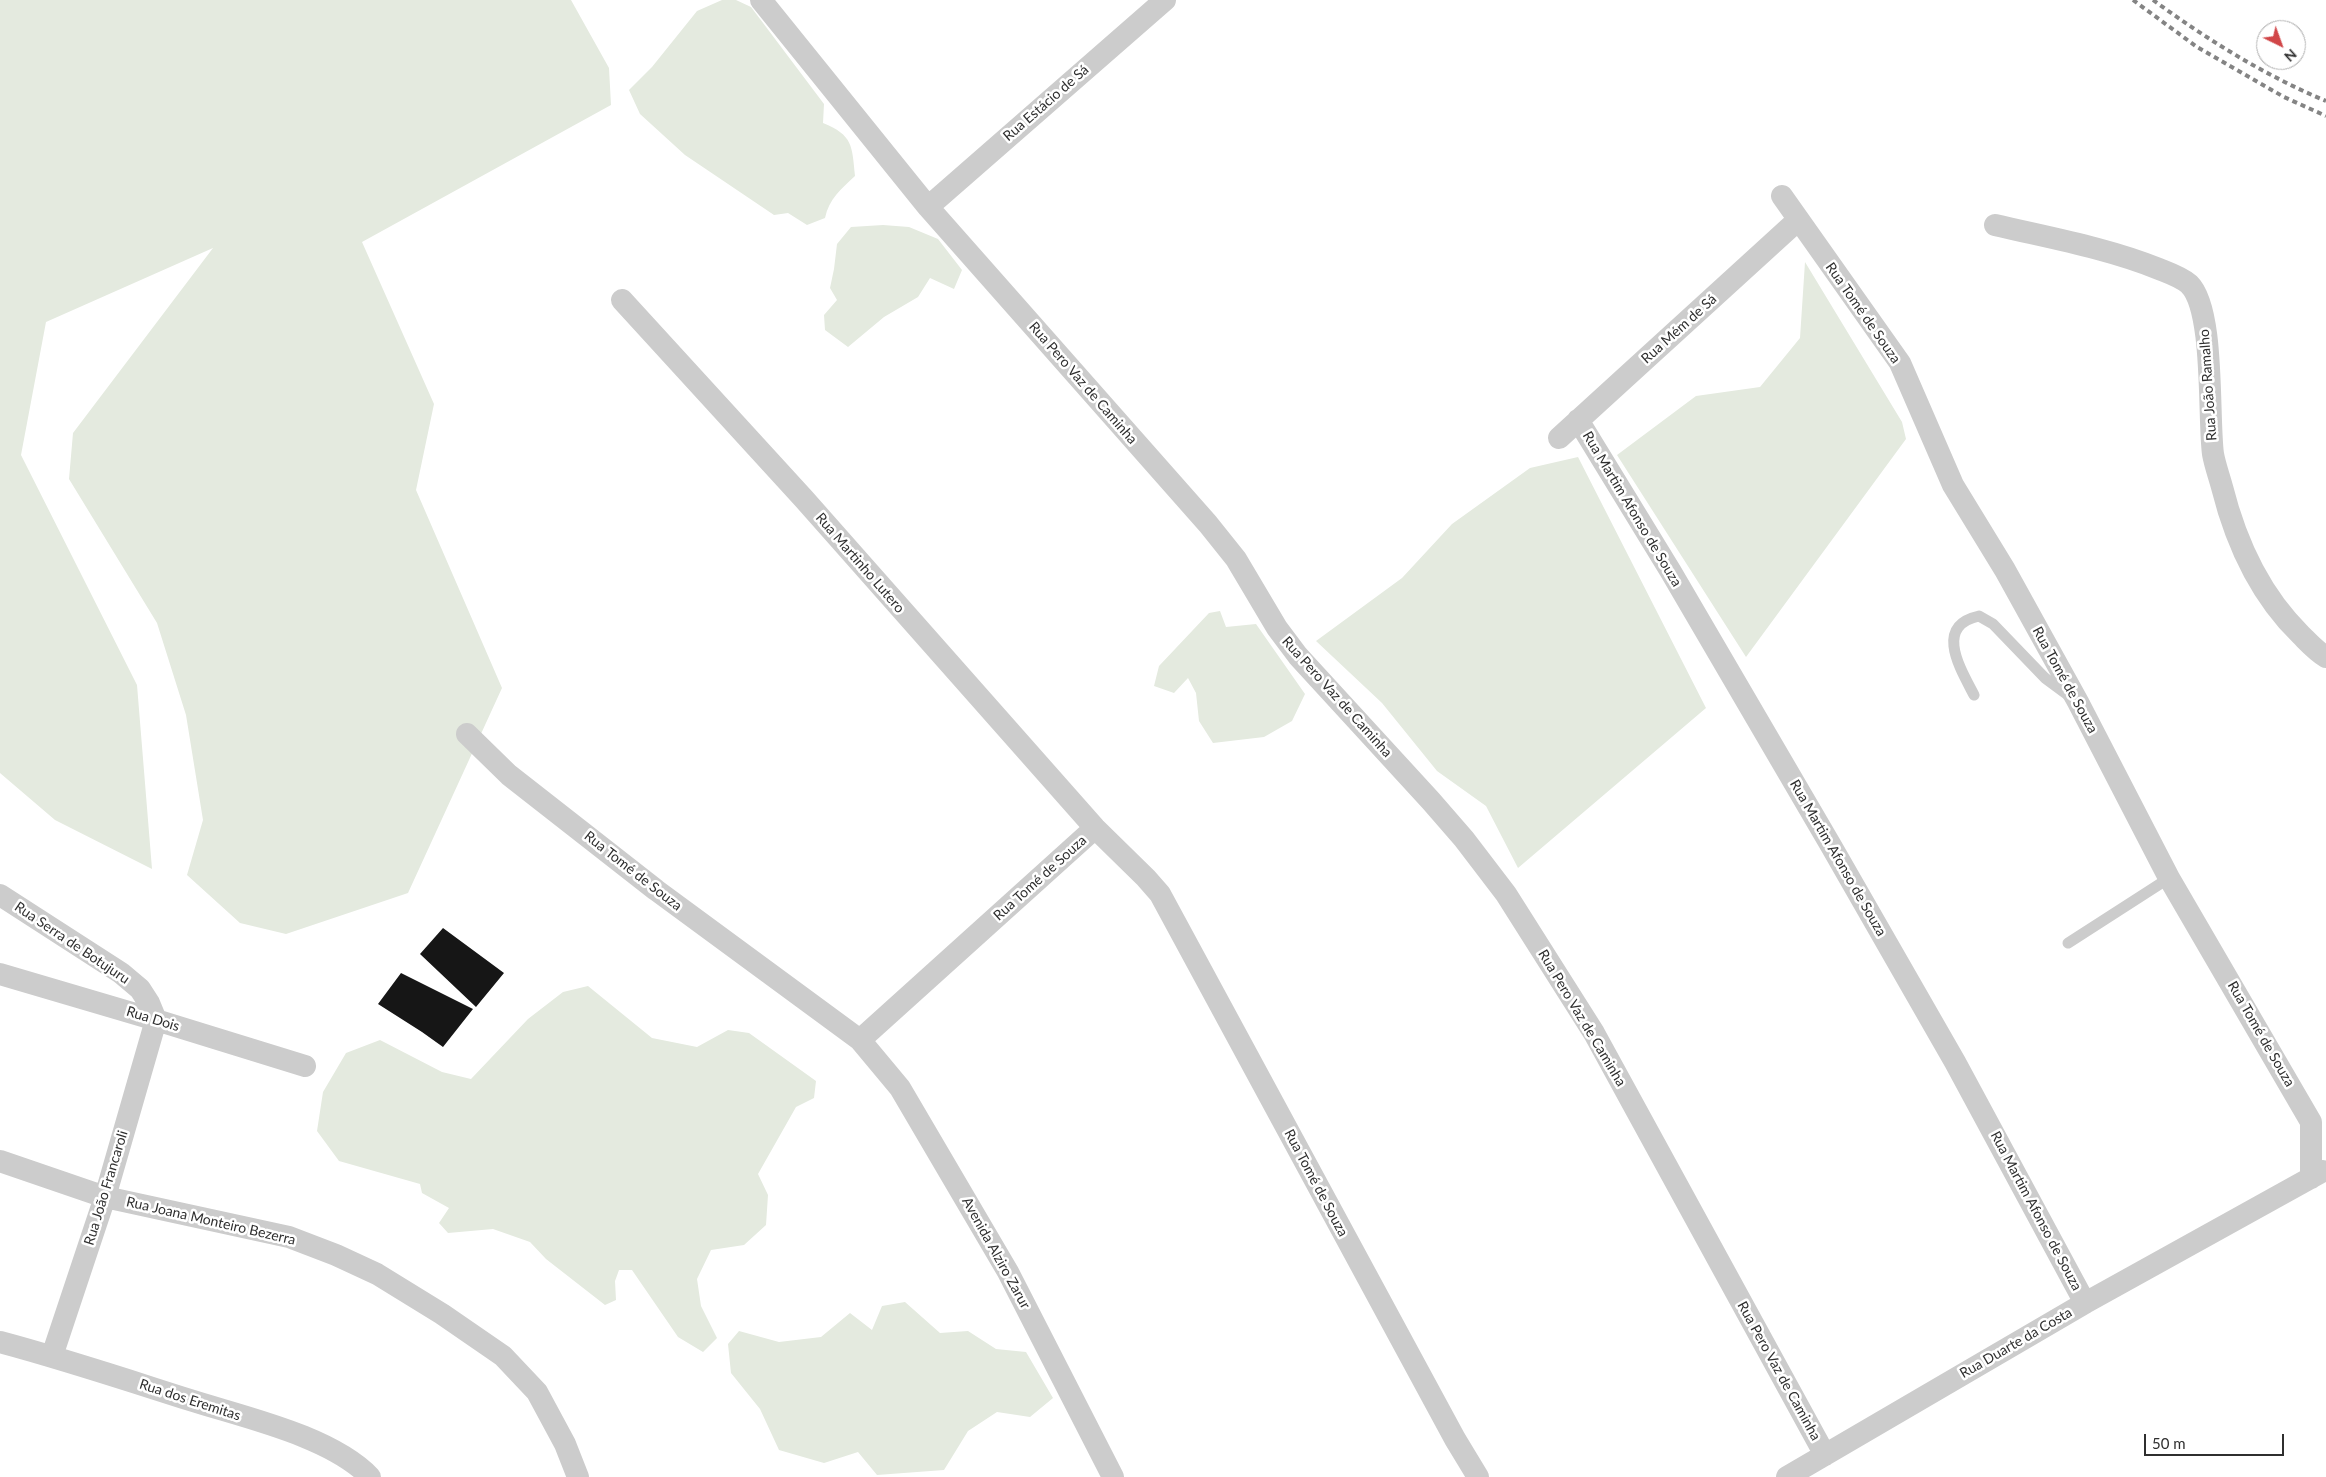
<!DOCTYPE html>
<meta charset="utf-8">
<style>
body{margin:0}
#map{position:relative;width:2326px;height:1477px;overflow:hidden;background:#fff;font-family:Lato,sans-serif}
canvas{display:block}
.north{position:absolute;left:2256px;top:20px;width:50px;height:50px;box-sizing:border-box;background:#fff;border:1px solid #acacac;border-radius:50%;rotate:138deg;font-size:14px;font-weight:700;line-height:20px;text-align:center;color:#2f2f2f}
.north::after{content:'';display:block;margin:auto;width:18px;height:22px;background:#d14648;clip-path:polygon(50% 0,100% 100%,50% 72%,0 100%)}
.scale{position:absolute;left:2144px;top:1434px;width:140px;height:22px;box-sizing:border-box;border:2px solid #2f2f2f;border-top:0;padding-left:6px;font-size:15px;line-height:18px;white-space:nowrap;color:#2f2f2f;-webkit-text-stroke:4px #fff;paint-order:stroke}
</style>
<div id="map">
<canvas width="2326" height="1477"></canvas>
<div class="north">N</div>
<div class="scale">50 m</div>
</div>
<script>
const ctx = document.querySelector('canvas').getContext('2d');
ctx.lineJoin = 'round';
function fillPath(path, color) {
  ctx.fillStyle = color;
  ctx.fill(path, 'evenodd');
}
function trace(path, color, width, dash) {
  ctx.strokeStyle = color;
  ctx.lineWidth = width;
  ctx.lineCap = dash ? 'butt' : 'round';
  ctx.setLineDash(dash || []);
  ctx.stroke(path);
}
function label(font, color, halo, rows, align = 'center') {
  ctx.font = font + ' Lato,sans-serif';
  ctx.lineWidth = 5;
  ctx.setLineDash([]);
  ctx.textBaseline = 'middle';
  ctx.strokeStyle = halo;
  ctx.fillStyle = color;
  for (const [text, x, y, turn = 0] of rows) {
    ctx.save();
    ctx.translate(x, y);
    ctx.rotate((+turn || 0) * Math.PI / 180);
    ctx.textAlign = isNaN(turn) ? turn : align;
    if (halo) ctx.strokeText(text, 0, 0);
    ctx.fillText(text, 0, 0);
    ctx.restore();
  }
}
fillPath(new Path2D(`
 M0,0H571L609,68L611,105L362,242L434,404L416,490L502,688L408,893L286,934L240,923L187,875L203,820L186,715L157,623L69,479L73,433L213,248L46,322L21,455L137,685L152,869L55,820L0,773Z
 M722,0H736L751,7L824,104L823,123C853,135 852,146 855,176C841,189 829,199 825,218L807,225L788,213L774,215L685,155L640,114L629,90L652,67L697,11Z
 M883,225L909,227L938,239L962,270L954,289L930,278L918,297L884,317L848,347L825,330L824,315L837,300L830,288L834,269L837,244L851,227Z
 M1805,262L1902,422L1906,439L1746,657L1617,455L1696,396L1760,387L1800,338Z
 M1578,457L1706,708L1518,868L1486,806L1437,771L1382,703L1316,641L1402,578L1452,524L1530,468Z
 M1220,611L1226,627L1256,624L1305,694L1292,721L1264,737L1213,743L1199,721L1196,693L1188,678L1174,693L1154,686L1159,666L1209,613Z
 M588,986L652,1038L697,1047L728,1030L749,1033L816,1081L814,1098L796,1107L758,1174L768,1195L766,1225L744,1245L711,1250L697,1279L701,1306L717,1338L703,1352L678,1337L632,1270H619L615,1281L616,1300L605,1305L546,1259L530,1242L493,1229L448,1233L439,1223L449,1208L422,1193L420,1184L339,1161L317,1131L323,1092L346,1053L380,1040L442,1072L471,1079L528,1019L563,992Z
 M905,1302L940,1333L968,1331L996,1349L1026,1352L1053,1398L1030,1417L997,1412L968,1431L944,1470L877,1475L858,1452L824,1463L779,1450L760,1409L731,1373L728,1344L739,1331L779,1342L821,1337L850,1313L872,1330L882,1306Z`), '#e4eadf');
fillPath(new Path2D(`
 M443,928L504,973L476,1007L420,954Z
 M401,973L473,1009L443,1047L422,1032L378,1004Z`), '#161616');
trace(new Path2D(`
 M1974,695C1960,668 1934,626 1979,616L1993,624L2045,678L2068,695
 M2068,943L2169,878`), '#ccc', 11);
trace(new Path2D(`
 M761,0L928,207L1208,524L1236,559L1277,628L1298,656L1431,801L1464,839L1506,894L1594,1033L1825,1455
 M1782,196L1900,363L1953,485L2005,570L2078,702L2169,878L2311,1122V1178
 M928,207L1165,0
 M1995,225C2050,238 2107,248 2159,269C2169,273 2181,277 2189,284C2215,309 2208,417 2213,454C2215,465 2219,476 2222,487C2236,543 2259,594 2301,635C2309,643 2316,651 2326,657
 M622,300L804,499L1095,828L1146,878L1160,894L1455,1439L1478,1477
 M1578,420L1671,572L1830,844L1955,1062L2085,1303
 M1559,438L1798,220
 M467,734L509,775L656,890L860,1040L900,1088L1008,1272L1113,1477
 M0,895L121,973L140,989L149,1003L156,1020L105,1197L52,1356
 M0,974L156,1020L305,1066
 M860,1040L1095,828
 M0,1161L105,1197L289,1237L336,1255L377,1274L442,1314L503,1356L537,1392L565,1444L578,1477
 M0,1342C64,1359 127,1380 190,1400C243,1417 331,1436 370,1477
 M1787,1477L2085,1303L2323,1171`), '#ccc', 22);
trace(new Path2D(`
 M2133,0L2197,47L2284,97L2326,116
 M2153,0C2208,40 2264,75 2326,101`), '#848484', 4, [5, 4]);
label('14px', '#2f2f2f', '#fff', [
 ["Rua Estácio de Sá",1046,103,-41],
 ["Rua Tomé de Souza",1863,313,55],
 ["Rua Mém de Sá",1679,329,-42],
 ["Rua Pero Vaz de Caminha",1083,383,49],
 ["Rua João Ramalho",2208,385,-94],
 ["Rua Martim Afonso de Souza",1632,509,59],
 ["Rua Martinho Lutero",860,563,49],
 ["Rua Tomé de Souza",2065,680,61],
 ["Rua Pero Vaz de Caminha",1337,697,48],
 ["Rua Martim Afonso de Souza",1838,858,60],
 ["Rua Tomé de Souza",633,871,38],
 ["Rua Tomé de Souza",1040,878,-42],
 ["Rua Serra de Botujuru",72,943,34],
 ["Rua Pero Vaz de Caminha",1582,1018,59],
 ["Rua Dois",153,1019,17],
 ["Rua Tomé de Souza",2261,1034,60],
 ["Rua Tomé de Souza",1316,1183,62],
 ["Rua João Francaroli",106,1188,-73],
 ["Rua Martim Afonso de Souza",2036,1211,62],
 ["Rua Joana Monteiro Bezerra",211,1221,13],
 ["Avenida Alziro Zarur",996,1253,61],
 ["Rua Duarte da Costa",2016,1343,-30],
 ["Rua Pero Vaz de Caminha",1779,1371,61],
 ["Rua dos Eremitas",190,1400,18]
]);
</script>
